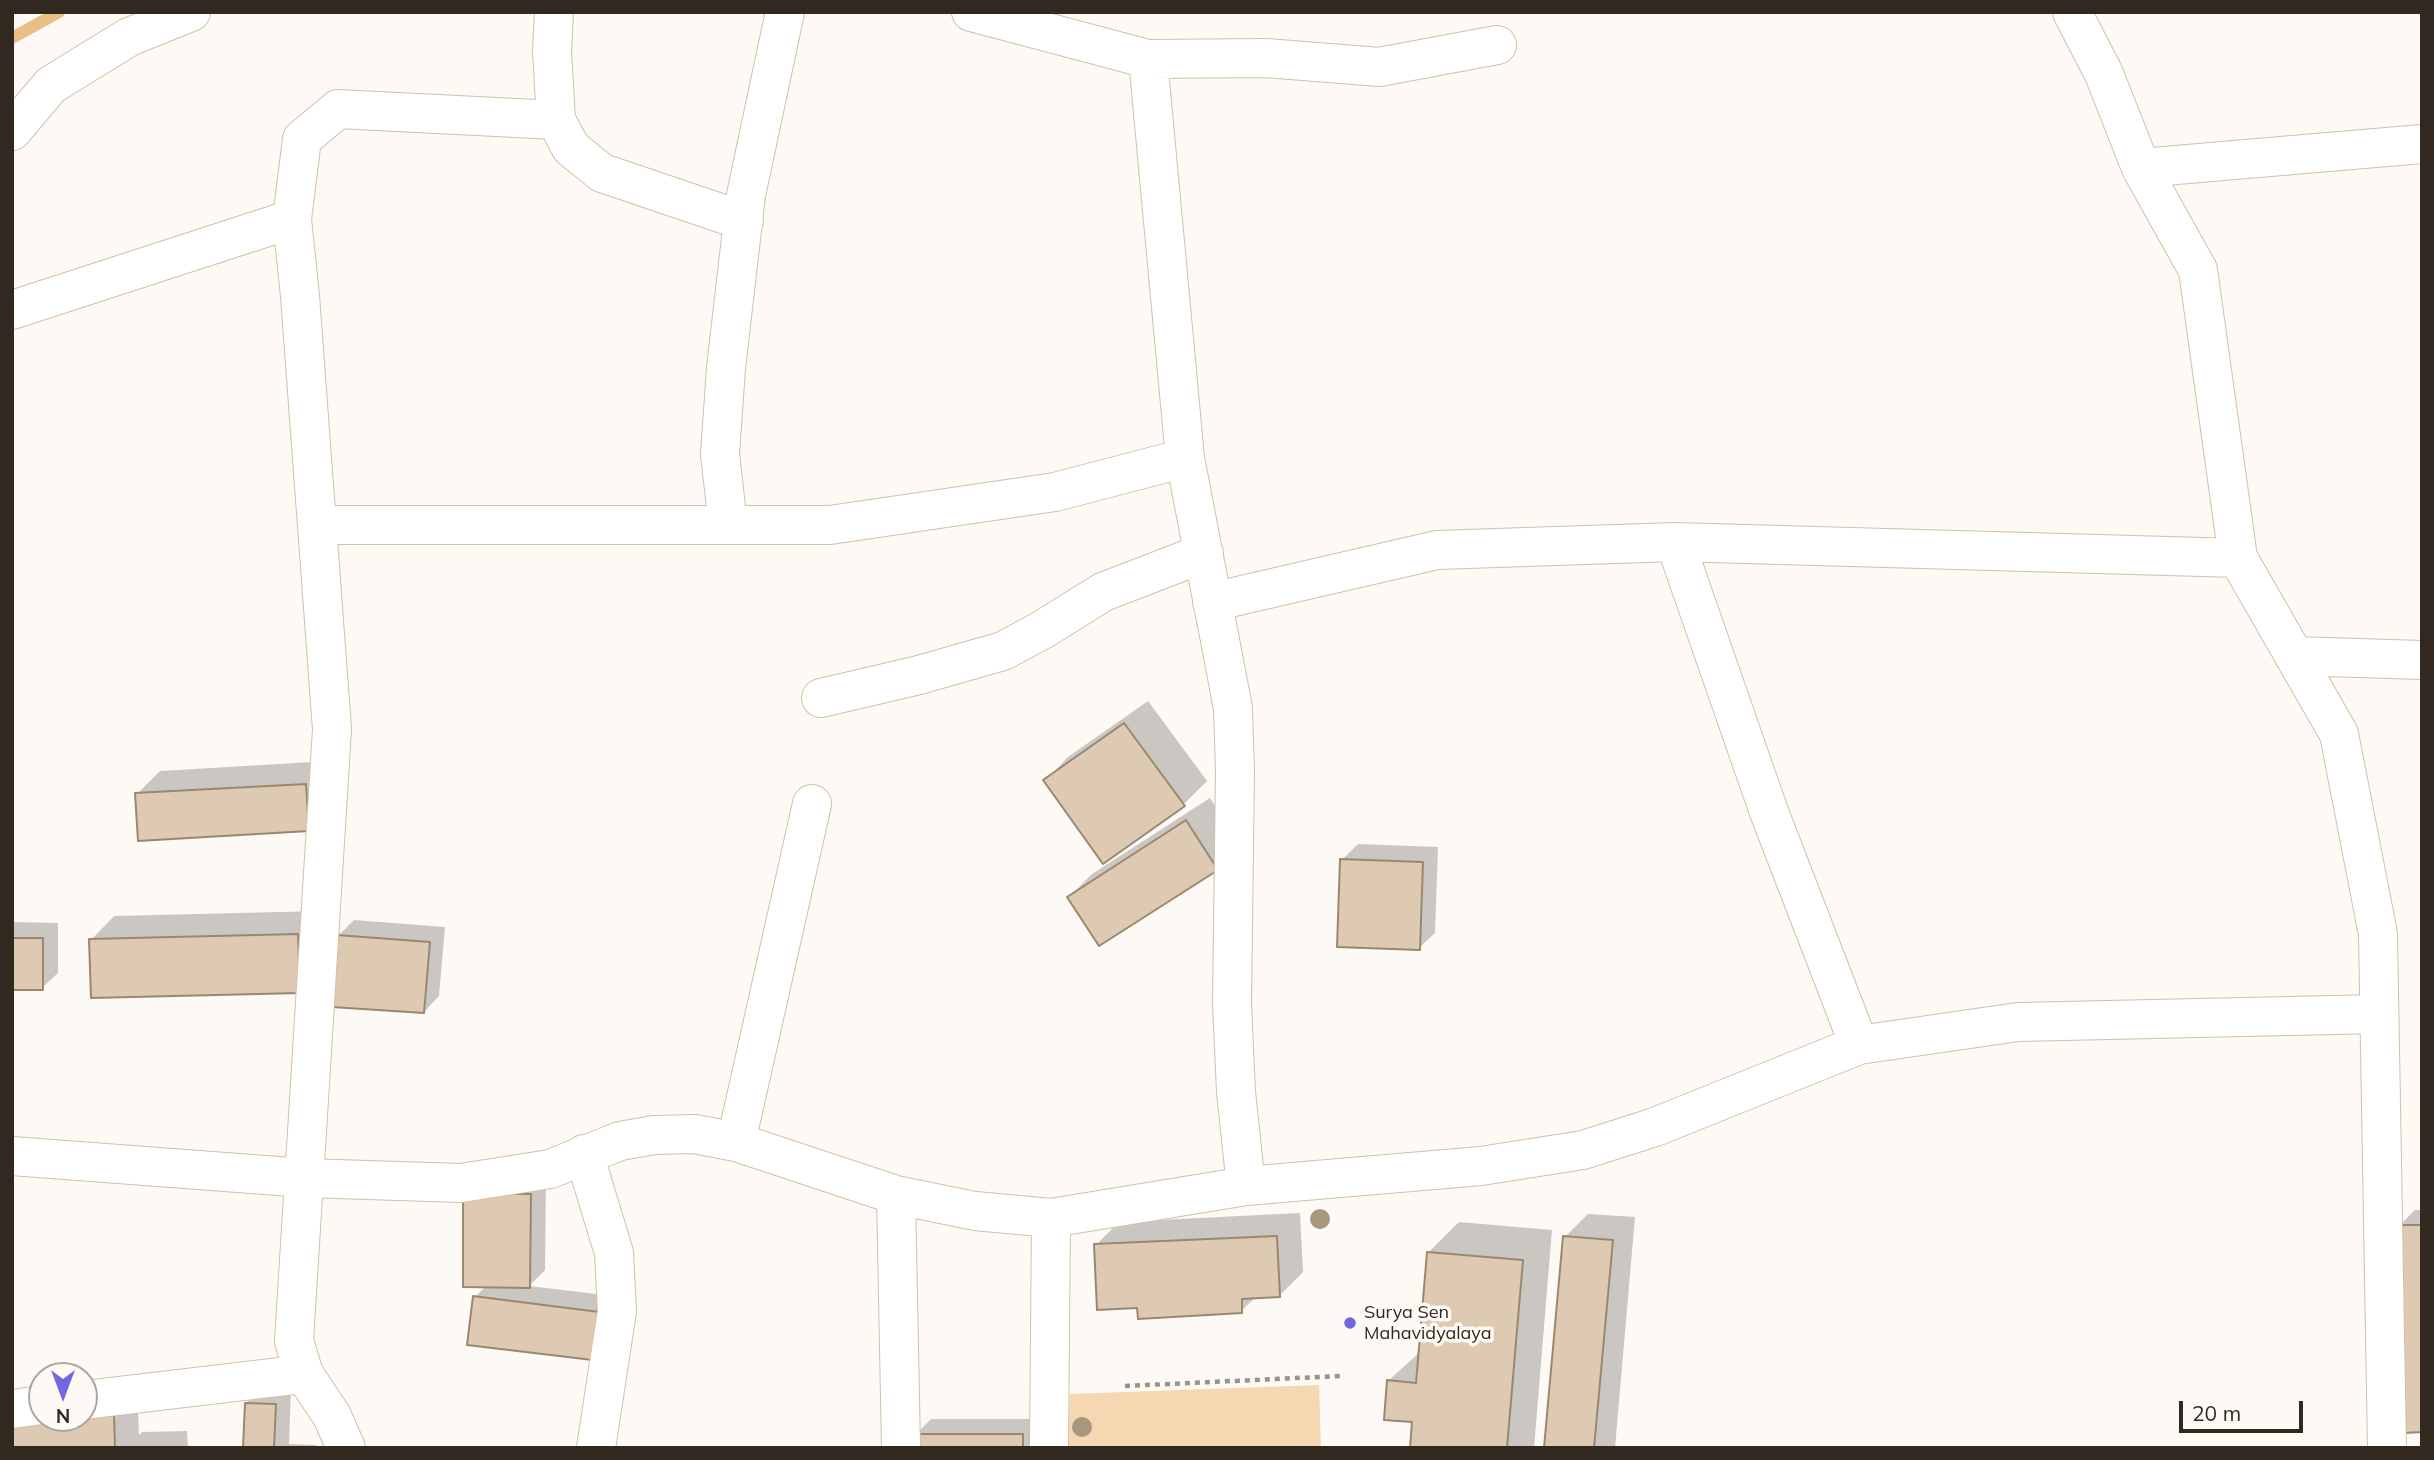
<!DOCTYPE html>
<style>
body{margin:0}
#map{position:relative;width:2434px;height:1460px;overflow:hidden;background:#fdf9f4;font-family:Mulish,sans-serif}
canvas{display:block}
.frame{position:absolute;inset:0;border:14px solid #312920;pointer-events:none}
.north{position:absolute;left:28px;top:1362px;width:70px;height:70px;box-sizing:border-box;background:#fdf9f4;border:2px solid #aba69f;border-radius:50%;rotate:180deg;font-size:19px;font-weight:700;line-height:28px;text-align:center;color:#312920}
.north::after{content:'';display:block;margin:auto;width:24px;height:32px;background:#7267e1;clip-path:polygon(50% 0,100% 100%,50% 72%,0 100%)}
.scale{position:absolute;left:2179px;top:1401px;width:124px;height:32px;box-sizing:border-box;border:4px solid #312920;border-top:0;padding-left:9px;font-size:21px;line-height:24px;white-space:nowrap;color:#312920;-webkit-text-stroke:5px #fdf9f4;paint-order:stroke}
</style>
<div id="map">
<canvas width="2434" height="1460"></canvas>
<div class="frame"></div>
<div class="north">N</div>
<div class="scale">20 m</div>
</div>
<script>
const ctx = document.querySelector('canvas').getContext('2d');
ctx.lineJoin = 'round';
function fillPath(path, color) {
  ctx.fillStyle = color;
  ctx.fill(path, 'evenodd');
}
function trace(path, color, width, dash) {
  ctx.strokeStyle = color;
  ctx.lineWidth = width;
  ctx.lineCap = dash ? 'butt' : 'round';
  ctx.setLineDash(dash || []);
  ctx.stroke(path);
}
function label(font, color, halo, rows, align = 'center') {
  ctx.font = font + ' Mulish,sans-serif';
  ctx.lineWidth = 7;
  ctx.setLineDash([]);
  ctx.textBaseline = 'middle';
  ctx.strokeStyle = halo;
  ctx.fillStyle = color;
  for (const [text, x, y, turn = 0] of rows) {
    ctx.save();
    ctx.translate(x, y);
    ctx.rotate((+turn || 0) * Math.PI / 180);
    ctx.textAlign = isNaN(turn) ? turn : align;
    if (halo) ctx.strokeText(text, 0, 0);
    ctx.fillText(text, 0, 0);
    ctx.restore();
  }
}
fillPath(new Path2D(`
 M1319,1385L1321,1448H1068L1070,1394Z`), '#f5d8b2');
fillPath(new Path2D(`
 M1148,701L1207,781L1184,804L1045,781L1068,757Z
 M329,761L308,829L137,794L160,771Z
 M1210,798L1240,845L1217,868L1069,897L1092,874Z
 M1358,844L1438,847L1435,933L1419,948L1342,860Z
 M321,911L323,968L91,940L114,916Z
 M354,920L445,927L439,996L424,1012L338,936Z
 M12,922L58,923V973L42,988H12Z
 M546,1179L545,1270L529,1286L622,1297L616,1344L475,1297L486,1286L465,1194Z
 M2415,1210H2422V1431L2399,1226Z
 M1300,1213L1303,1272L1280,1295L1257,1296L1241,1311L1139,1306L1096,1245L1119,1222Z
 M1588,1214L1635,1217L1615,1448H1546L1565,1237Z
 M1459,1222L1552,1230L1534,1448H1412L1414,1420L1388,1381L1421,1351L1428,1253Z
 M262,1388L291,1389L289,1444L316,1445V1448H244L246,1403Z
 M137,1391L139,1435L142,1432L187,1431L188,1448H12L42,1418H84Z
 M931,1419H1039V1448H915V1435Z`), '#0003');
trace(new Path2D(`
 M12,38L59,12`), '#eabf86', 12);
const building = new Path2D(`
 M1124,723L1185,806L1103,864L1043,780Z
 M306,784L309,831L138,841L135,793Z
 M1186,820L1218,870L1099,946L1067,897Z
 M1340,859L1423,862L1420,950L1337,947Z
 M298,934L300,993L91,998L89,939Z
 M337,935L430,942L424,1013L332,1007Z
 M12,938H43V990H12Z
 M463,1194H531L530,1288L463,1287Z
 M2397,1225H2422V1432L2403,1433Z
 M1277,1236L1280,1297L1242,1299V1313L1138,1319L1137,1308L1097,1310L1094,1244Z
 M1563,1236L1613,1240L1594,1448H1544Z
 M1427,1252L1523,1260L1507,1448H1410L1412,1422L1384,1420L1387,1380L1416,1383Z
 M473,1296L607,1313L601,1361L467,1345Z
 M245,1403L276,1404L274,1448H243Z
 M114,1414L115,1448H12V1418H84Z
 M914,1434H1023V1448H914Z`);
fillPath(building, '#decab2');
trace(building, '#9a8770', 2);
const street = new Path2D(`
 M554,12L552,51L556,120L571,148L602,173L744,221
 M971,12L1148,59L1266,58L1379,67L1497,45
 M2072,12L2104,74L2141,168L2198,270L2238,558L2339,734L2378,934L2387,1448
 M1148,59L1185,458L1233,708L1235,771L1232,1004L1236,1092L1246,1186
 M12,131L51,85L129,37L191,12
 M2141,168L2422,144
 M12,310L292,219
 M317,525H830L1055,492L1185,458
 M728,525L720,454L726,368L746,195L785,12
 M1675,542L1769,812L1859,1045
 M1212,602L1437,550L1675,542L2238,558
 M2295,656L2422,660
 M821,698L919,675L1003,651L1042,630L1103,592L1204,553
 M736,1142L812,804
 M584,1154L614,1253L617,1311L596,1448
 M12,1156L305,1178L461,1183L550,1169L620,1141L654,1135L695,1134L736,1142L896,1195L975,1211L1051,1218L1246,1186L1481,1166L1583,1150L1655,1127L1859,1045L2018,1022L2379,1014
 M896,1195L901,1448
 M84,1400L304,1374
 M12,1409L42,1405
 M346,1448L332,1416L304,1374L294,1341L332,729L300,296L292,219L302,139L338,109L556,120
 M1049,1448L1051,1218`);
trace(street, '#d3c0a7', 40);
trace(new Path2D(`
 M1125,1386L1340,1376`), '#99938c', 4.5, [5, 5]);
trace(street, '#fff', 38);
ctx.fillStyle = '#a8967d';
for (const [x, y] of [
 [1320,1219],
 [1082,1427]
]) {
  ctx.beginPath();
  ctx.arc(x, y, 10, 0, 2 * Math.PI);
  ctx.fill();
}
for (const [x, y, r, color] of [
 [1350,1323,7,"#7267e1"]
]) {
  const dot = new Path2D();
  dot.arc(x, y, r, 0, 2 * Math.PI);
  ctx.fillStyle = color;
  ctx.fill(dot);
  trace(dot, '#fdf9f4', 2.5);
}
label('18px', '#312920', '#fdf9f4', [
 ["Surya Sen",1364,1313],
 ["Mahavidyalaya",1364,1334]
], 'left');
</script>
